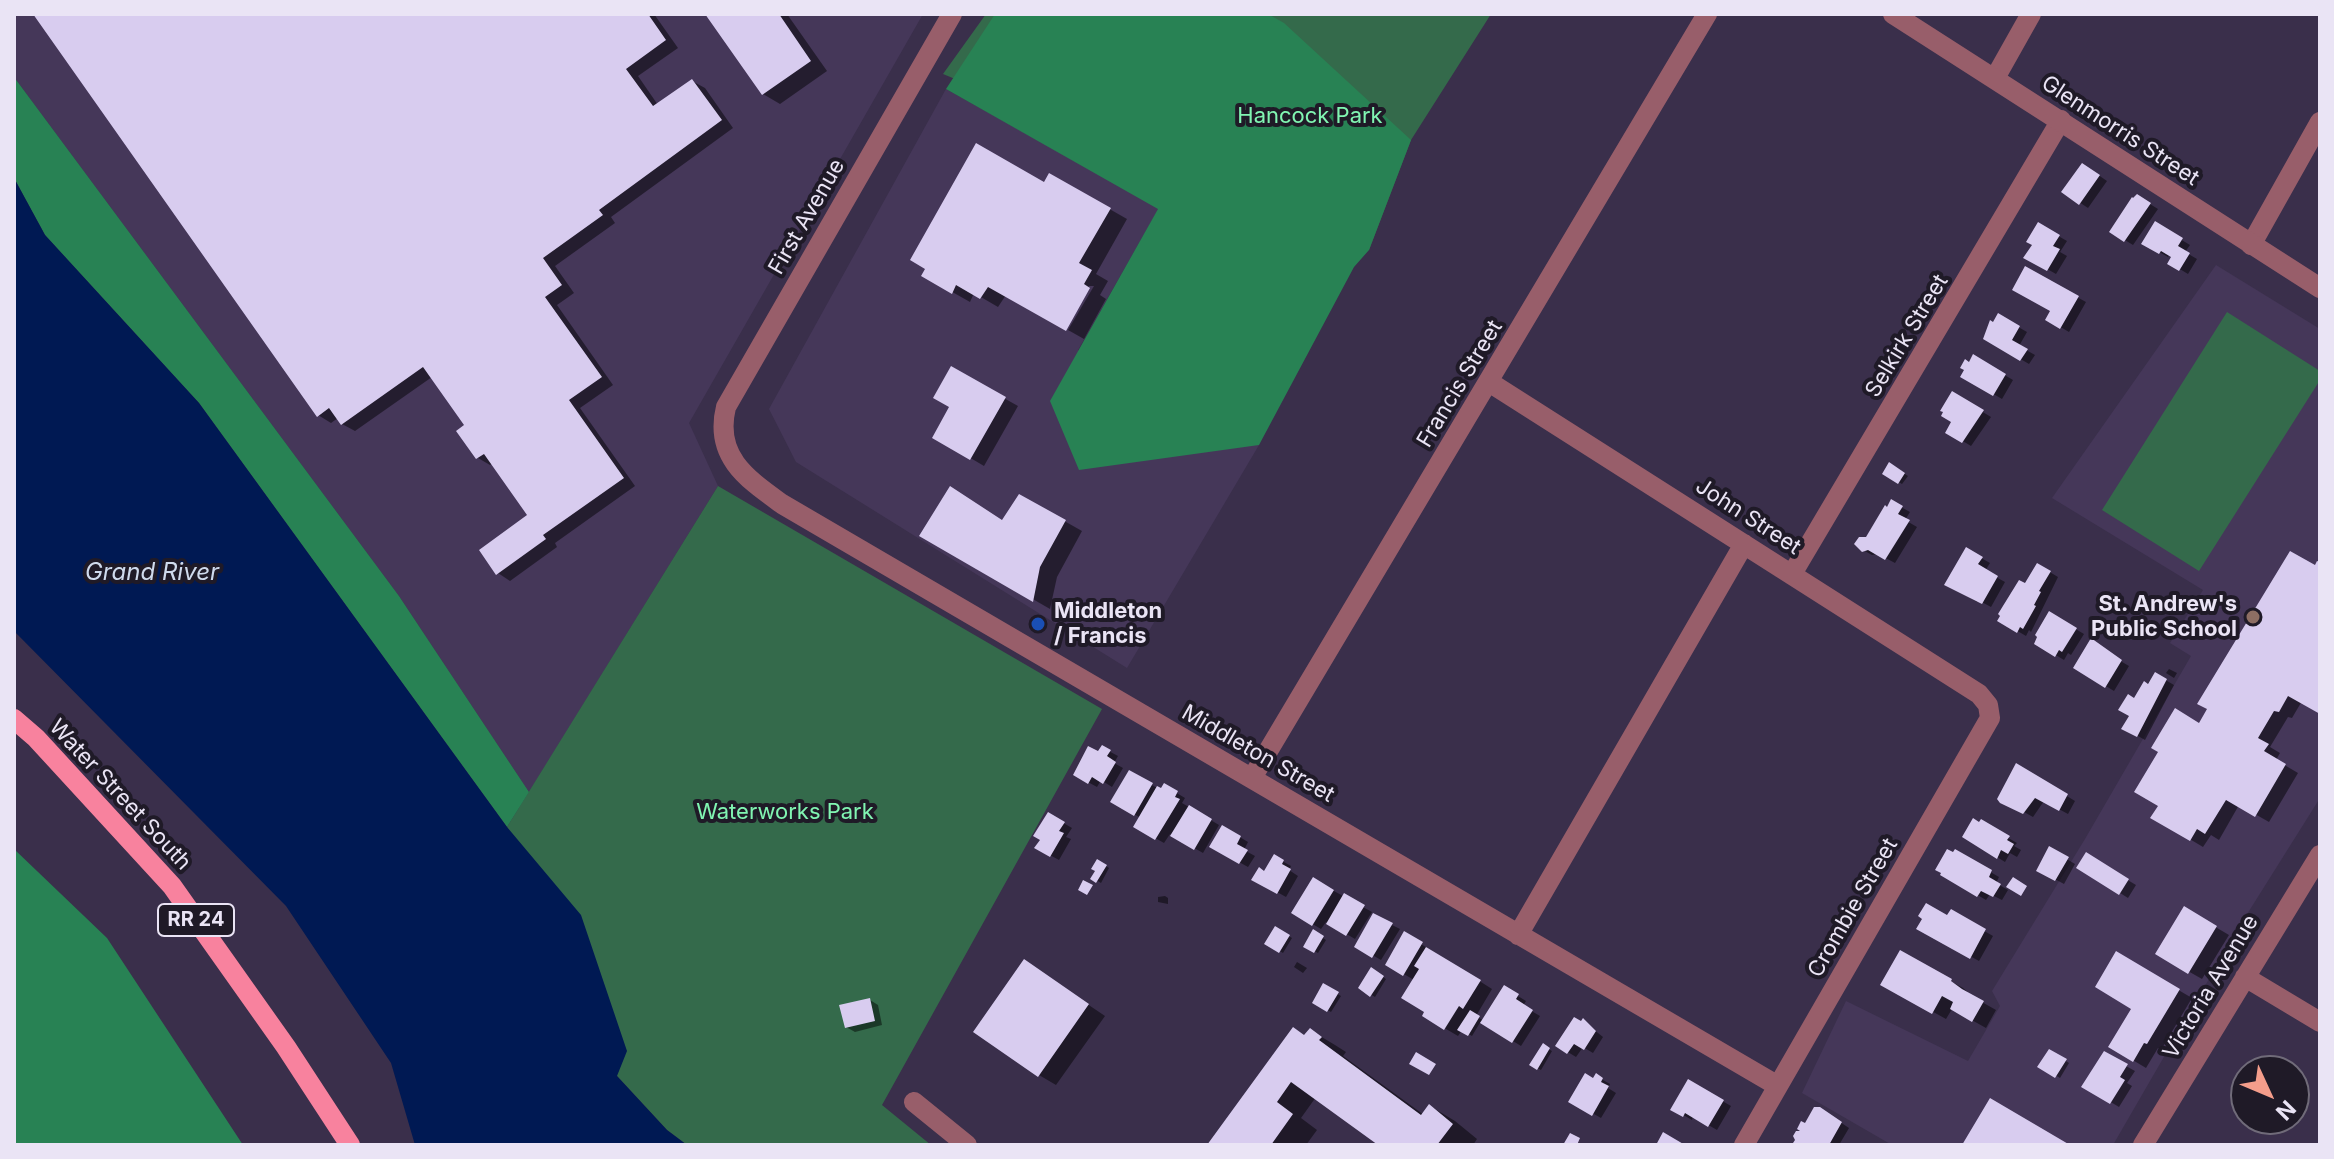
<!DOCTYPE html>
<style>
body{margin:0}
#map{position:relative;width:2334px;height:1159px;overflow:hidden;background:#3a2f4b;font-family:Inter,sans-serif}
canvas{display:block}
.frame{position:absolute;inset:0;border:16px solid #eae4f5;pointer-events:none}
.north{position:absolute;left:2230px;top:1055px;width:80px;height:80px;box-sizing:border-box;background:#1f1a27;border:2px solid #706b79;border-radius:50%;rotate:134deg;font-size:22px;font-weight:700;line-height:32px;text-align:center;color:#eae4f5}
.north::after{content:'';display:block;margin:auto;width:28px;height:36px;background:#f49d8b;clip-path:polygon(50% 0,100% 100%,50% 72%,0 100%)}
</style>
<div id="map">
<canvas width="2334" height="1159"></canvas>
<div class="frame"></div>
<div class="north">N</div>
</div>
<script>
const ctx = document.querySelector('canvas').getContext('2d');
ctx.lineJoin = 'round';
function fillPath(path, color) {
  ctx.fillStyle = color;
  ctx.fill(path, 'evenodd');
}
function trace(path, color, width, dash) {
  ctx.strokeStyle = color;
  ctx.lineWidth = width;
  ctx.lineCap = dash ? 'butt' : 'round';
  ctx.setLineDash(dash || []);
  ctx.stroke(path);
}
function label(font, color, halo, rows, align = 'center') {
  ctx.font = font + ' Inter,sans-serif';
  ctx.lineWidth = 8;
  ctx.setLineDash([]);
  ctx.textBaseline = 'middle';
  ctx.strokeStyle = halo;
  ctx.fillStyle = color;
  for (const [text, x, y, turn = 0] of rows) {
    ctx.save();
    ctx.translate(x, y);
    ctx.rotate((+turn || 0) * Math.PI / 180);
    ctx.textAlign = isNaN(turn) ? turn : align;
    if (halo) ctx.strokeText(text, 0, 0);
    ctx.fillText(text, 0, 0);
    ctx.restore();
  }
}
fillPath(new Path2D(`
 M14,14H923L689,423L718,486L529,792L399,596L14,77Z
 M946,89L1159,208L1078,350L1259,445L1127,668L796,462L769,409Z
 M2216,265L2320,329V798L2239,927L2113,1145H1892L1802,1093L1846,1001L1968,1061L2000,1006L1992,991L2085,839L2191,656L2170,643L2203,590L2052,498Z`), '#453759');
fillPath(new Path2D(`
 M986,14H1491L1411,140L1369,250L943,74Z
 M2227,312L2320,371V380L2199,571L2102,510Z
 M718,486L1102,709L882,1105L931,1145H687L667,1130L617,1076L507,827Z`), '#346a4b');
fillPath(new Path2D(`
 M995,14H1268L1284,23L1411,140L1369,250L1354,267L1259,445L1079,470L1050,401L1158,209L946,89Z
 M14,77L399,596L529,792L507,827L199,403L45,235L14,178Z
 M14,849L107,938L243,1145H14Z`), '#288254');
fillPath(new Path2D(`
 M14,178L45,235L199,403L507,827L581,915L627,1051L617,1076L667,1130L687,1145H415L391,1063L286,906L14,631Z`), '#001953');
fillPath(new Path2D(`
 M35,14H654L678,48L638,76L658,105L692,81L705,88L733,128L611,217L615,223L555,266L574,293L557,305L613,385L580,408L635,486L555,543L557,547L510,581L498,573L530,516L493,463L490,465L478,458L467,426L432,377L355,431L342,424L338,418L331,423L318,415Z
 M708,14H787L827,71L780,104L763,94Z
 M2091,170L2107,181L2088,208L2064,192Z
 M1050,175L1127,219L1096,274L1108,281L1100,295L1106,299L1084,339L1068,330L1094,286H1089L1065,328L1006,295L998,307L974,293L970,302L924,276L1045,185Z
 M2137,196L2158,209L2133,245L2112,232Z
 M2155,224L2190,245L2185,252L2197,259L2188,274L2170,263L2174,256L2170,254L2168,257L2144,243Z
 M2039,225L2067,241L2060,252L2067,256L2056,274L2026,257L2035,245Z
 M2026,269L2086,302L2069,332L2047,319L2052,311Z
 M1999,316L2027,332L2019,346L2035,355L2029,364L1985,338Z
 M1974,357L2013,380L2002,399L1963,376Z
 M952,369L1018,406L984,466L935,437L952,406Z
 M1953,394L1991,417L1971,446L1948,432L1954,421Z
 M1890,465L1908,476L1902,484L1885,473Z
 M1020,496L1082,531L1057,577L1050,609L922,535L1004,521Z
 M1892,502L1910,512L1905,520L1917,527L1895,563L1878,554L1872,555L1863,550Z
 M1967,550L1990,563L1985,571L2005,582L1991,607L1978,600L1977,602L1946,584Z
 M2320,563V712L2302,701L2292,718L2288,717L2270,747L2280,753L2276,760L2298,773L2269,822L2239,805L2219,840L2211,835L2203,847L2153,817Z
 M2038,565L2058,577L2031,632L2029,630L2026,636L1999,620L2026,586Z
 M2050,614L2084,634L2071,655L2068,653L2064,660L2036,643Z
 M2110,655L2129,666L2114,691L2075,667Z
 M2169,669L2177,673L2174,678L2166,673Z
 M2155,674L2174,685L2145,740L2124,728L2131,716L2135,700Z
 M1103,748L1118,756L1114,763L1123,768L1112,787L1101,780L1097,787L1075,775Z
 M1130,772L1162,791L1165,786L1185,798L1182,803L1219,825L1203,853L1170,834L1164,843L1136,827L1141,818L1113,802Z
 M2052,787L2075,801L2068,814L2044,801L2033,817L1999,798Z
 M1048,814L1072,828L1066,837L1071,839L1059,860L1037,848L1042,839Z
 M1981,822L2017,843L2014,846L2021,850L2017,857L2010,853L2005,862L1965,837Z
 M1223,827L1248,842L1244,850L1255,856L1248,867L1212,847Z
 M2050,849L2075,864L2064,884L2038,870Z
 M1956,852L1999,877L1996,883L2008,890L2002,900L1990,894L1986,900L1942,874Z
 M2086,855L2136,885L2128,898L2079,867Z
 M1275,857L1291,866L1289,870L1298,876L1286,897L1254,879L1265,873Z
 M1098,861L1109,868L1101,883L1093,878L1097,870Z
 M1314,880L1372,912L1355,939L1326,922L1321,929L1294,913Z
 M1165,896L1168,898V904L1158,902V897Z
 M2185,909L2229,935L2202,979L2158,954Z
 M1951,912L1993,936L1979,961L1919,928L1948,917Z
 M1392,925L1400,929L1381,960L1357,946Z
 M1276,929L1292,938L1283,953L1267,943Z
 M1314,932L1326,940L1318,953L1306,946Z
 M1413,939L1492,989L1476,1016L1484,1021L1505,988L1526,1001L1523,1006L1540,1016L1521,1046L1481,1021L1472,1036L1462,1030L1458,1036L1424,1016L1427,1011L1414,980L1387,964Z
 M1900,953L1963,988L1973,997L1996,1010L1986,1028L1952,1009L1946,1019L1883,984Z
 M2117,954L2192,998L2161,1050L2158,1048L2146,1068L2111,1047L2134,1008Z
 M1025,962L1105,1016L1056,1085L1039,1075Z
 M1297,962L1307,968L1303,973L1294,967Z
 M1372,970L1386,979L1375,997L1360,988Z
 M1324,986L1341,996L1331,1012L1314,1002Z
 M870,1000L878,1005L882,1025L855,1032L846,1027Z
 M1583,1021L1603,1037L1593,1053L1583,1047L1576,1057L1558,1046Z
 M1310,1030L1335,1045L1346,1052L1343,1056L1424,1115L1430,1106L1455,1121L1477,1139L1473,1145H1381L1316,1097L1301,1118L1317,1130L1306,1145H1210Z
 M1543,1046L1552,1051L1541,1070L1532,1065Z
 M2050,1051L2069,1063L2060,1078L2040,1066Z
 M2104,1054L2135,1071L2127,1083L2132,1086L2119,1107L2084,1086Z
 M1596,1076L1610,1084L1608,1088L1616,1093L1601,1118L1571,1101Z
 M1689,1082L1731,1106L1717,1130L1693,1116L1692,1120L1673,1109Z
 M1828,1114L1849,1128L1839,1145H1800L1806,1126Z`), '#0007');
fillPath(new Path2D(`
 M33,14H648L666,40L626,69L653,106L692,79L722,120L599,210L603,215L543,258L562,285L545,297L602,377L569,400L624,478L543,535L546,539L496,575L479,550L527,515L484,454L476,459L456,431L464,425L423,367L341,425L329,408L317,417Z
 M705,14H779L811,61L762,95Z
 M976,143L1044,182L1049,173L1111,208L1079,263L1092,270L1084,284L1090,288L1066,331L988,287L980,299L956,285L952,294L921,276L925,269L910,260Z
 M2082,163L2100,175L2079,205L2061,192Z
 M2137,194L2151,203L2124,242L2109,232L2132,197L2133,198Z
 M2155,221L2183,238L2178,246L2190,253L2179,271L2167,264L2171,257L2161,251L2159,254L2141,244Z
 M2038,222L2060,235L2053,246L2060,249L2047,271L2023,258L2032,245L2026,242Z
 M2025,266L2079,296L2060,329L2045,320L2050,311L2012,290Z
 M1998,313L2020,326L2012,340L2028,349L2020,361L1983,339L1990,320L1993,322Z
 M1973,354L2006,374L1993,396L1960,377L1964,370L1960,368L1965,359L1969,362Z
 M951,366L1006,397L970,460L932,438L949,407L933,398Z
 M1952,391L1984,410L1962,443L1945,433L1951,422L1941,416L1943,412L1940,411Z
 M1889,462L1905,473L1898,484L1882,474Z
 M950,486L1002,520L1019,494L1066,520L1040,567L1033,602L919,536Z
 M1891,499L1903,506L1898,514L1910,520L1885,560L1868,550L1862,552L1854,544L1859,537H1866L1885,505L1887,507Z
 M1966,547L1983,557L1978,564L1998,576L1982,604L1944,585Z
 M2290,551L2315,565L2317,561L2320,562V714L2288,696L2279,712L2274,711L2258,738L2269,744L2264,751L2286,764L2255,817L2226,800L2205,834L2197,829L2190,841L2150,818L2158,806L2134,792L2158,752L2151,748L2175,708L2199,723L2207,709L2197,704Z
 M2037,563L2051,571L2039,591L2041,592L2034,605L2036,606L2023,629L2020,627L2017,633L1997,621L2000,616L1998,614L2019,580L2025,583Z
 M2049,611L2077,628L2062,652L2059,650L2055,657L2034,644L2037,637L2035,635Z
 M2091,638L2122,660L2105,688L2073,668Z
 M2155,672L2167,679L2137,737L2121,729L2129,716L2118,710L2128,694L2134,698L2144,681L2148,684Z
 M1102,745L1111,750L1107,756L1116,762L1103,784L1092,777L1088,784L1073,775L1088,746L1098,751Z
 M2016,763L2068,794L2059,811L2035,798L2023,814L2000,803L1997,799Z
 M1129,770L1153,783L1134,816L1110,802Z
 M1164,783L1178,791L1175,797L1180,799L1155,840L1133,827L1157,786L1161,788Z
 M1189,805L1212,819L1194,850L1170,836Z
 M1048,812L1065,822L1059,831L1064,833L1050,857L1034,848L1040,840L1033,836Z
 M1973,818L1979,822L1981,819L2010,836L2007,840L2014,844L2008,854L2001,850L1997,859L1962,837Z
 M1222,825L1241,836L1237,844L1248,850L1239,864L1209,847Z
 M2049,846L2069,857L2055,881L2036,871Z
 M1947,849L1953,852L1955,849L1992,870L1989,877L2001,884L1993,897L1981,891L1977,897L1940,875L1941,873L1935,870Z
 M2086,852L2129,879L2119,895L2076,868Z
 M1274,854L1284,860L1282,864L1291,869L1277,894L1251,880L1259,867L1264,871Z
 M1097,859L1107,865L1096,883L1090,879L1095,871L1091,869Z
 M1313,877L1334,890L1312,926L1291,913Z
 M2013,877L2027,886L2021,896L2006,887Z
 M1083,880L1093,885L1087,895L1078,890Z
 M1344,893L1365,905L1346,936L1326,924Z
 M1926,903L1947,915L1951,909L1986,929L1970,959L1916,929L1922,919L1918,916Z
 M2184,906L2217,926L2188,974L2155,954Z
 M1373,913L1393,923L1372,958L1354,947Z
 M1275,926L1290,935L1279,953L1264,944Z
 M1313,929L1324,936L1314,953L1303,947Z
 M1404,931L1423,942L1403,976L1385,965Z
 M1426,947L1481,980L1463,1009L1459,1006L1444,1030L1422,1016L1424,1012L1401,998L1419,969L1414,966Z
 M1900,950L1952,979L1951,981L1962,989L1984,1001L1972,1022L1950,1009L1953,1002L1942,996L1932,1014L1880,985Z
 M2116,951L2180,989L2147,1044L2144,1043L2133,1062L2108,1047L2131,1009L2095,987Z
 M1024,959L1089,1004L1038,1077L973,1032Z
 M1371,967L1384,976L1370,997L1358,988Z
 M1323,983L1339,992L1327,1012L1312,1003Z
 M1504,985L1519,994L1516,999L1533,1010L1512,1043L1480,1023Z
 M870,998L875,1021L845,1028L839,1005Z
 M1470,1010L1480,1016L1468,1036L1457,1030Z
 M1574,1017L1581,1021L1583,1018L1596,1031L1584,1050L1574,1044L1567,1054L1555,1046Z
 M1293,1027L1304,1035L1310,1028L1322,1037L1319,1040L1421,1115L1429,1104L1453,1124L1437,1145H1378L1291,1082L1277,1102L1293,1114L1271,1145H1207Z
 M1543,1043L1550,1048L1537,1070L1529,1065Z
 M2049,1049L2067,1059L2055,1078L2037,1067Z
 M2104,1051L2128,1064L2120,1077L2125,1080L2110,1104L2081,1087Z
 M1416,1052L1436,1064L1429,1075L1409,1064Z
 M1585,1073L1593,1078L1596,1073L1603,1078L1601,1082L1609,1086L1592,1116L1568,1102Z
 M1688,1079L1724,1100L1708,1127L1685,1113L1683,1117L1670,1110Z
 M1990,1098L2070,1145H1962Z
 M1814,1107H1820L1842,1122L1829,1145H1796L1793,1143L1795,1140L1793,1136L1796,1131H1800L1797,1129L1801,1121L1805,1123Z
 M1663,1132L1685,1145H1656Z
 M1570,1133L1580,1138L1577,1145H1563Z`), '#d8ccef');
trace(new Path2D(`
 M952,14L726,407C714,456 746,478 782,504L1778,1086
 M1995,78L2031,14
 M2251,245L2320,122
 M1489,382L1979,694L1988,705L1990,718L1744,1145
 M1792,574L2061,120
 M1252,778L1707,14
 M1518,935L1744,544
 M2245,977L2320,1022
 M914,1102L967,1145
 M2143,1145L2320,855`), '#985e6a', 20);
trace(new Path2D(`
 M1893,14L2320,288`), '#985e6a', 20);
trace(new Path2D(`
 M14,719L36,738L172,886L286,1047L350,1145`), '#f8829e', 20);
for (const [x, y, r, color] of [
 [2253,617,8,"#8d6e63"],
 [1038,624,8,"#1a4fb4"]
]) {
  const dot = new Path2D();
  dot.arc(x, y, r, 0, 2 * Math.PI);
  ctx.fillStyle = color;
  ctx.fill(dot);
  trace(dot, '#1f1a27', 3);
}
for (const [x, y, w] of [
 [196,920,76]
]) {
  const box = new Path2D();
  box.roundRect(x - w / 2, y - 16, w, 32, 6);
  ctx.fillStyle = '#1f1a27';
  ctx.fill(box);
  trace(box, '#eae4f5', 2);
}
label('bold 20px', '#eae4f5', null, [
 ["RR 24",196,920]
]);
label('22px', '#81f5b2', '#1f1a27', [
 ["Hancock Park",1310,116],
 ["Waterworks Park",785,812]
]);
label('22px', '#eae4f5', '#1f1a27', [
 ["Glenmorris Street",2120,131,33],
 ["First Avenue",807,217,-60],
 ["Selkirk Street",1907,336,-59],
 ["Francis Street",1460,384,-59],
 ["John Street",1748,517,33],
 ["Middleton Street",1258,754,30],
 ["Water Street South",120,795,47],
 ["Crombie Street",1853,908,-60],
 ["Victoria Avenue",2211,987,-59]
]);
label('bold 22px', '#eae4f5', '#1f1a27', [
 ["St. Andrew's",2237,604],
 ["Public School",2237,629],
 ["Middleton",1054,611,"left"],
 ["/ Francis",1054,636,"left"]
], 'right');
label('italic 24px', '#cfdaed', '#1f1a27', [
 ["Grand River",152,573]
]);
</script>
